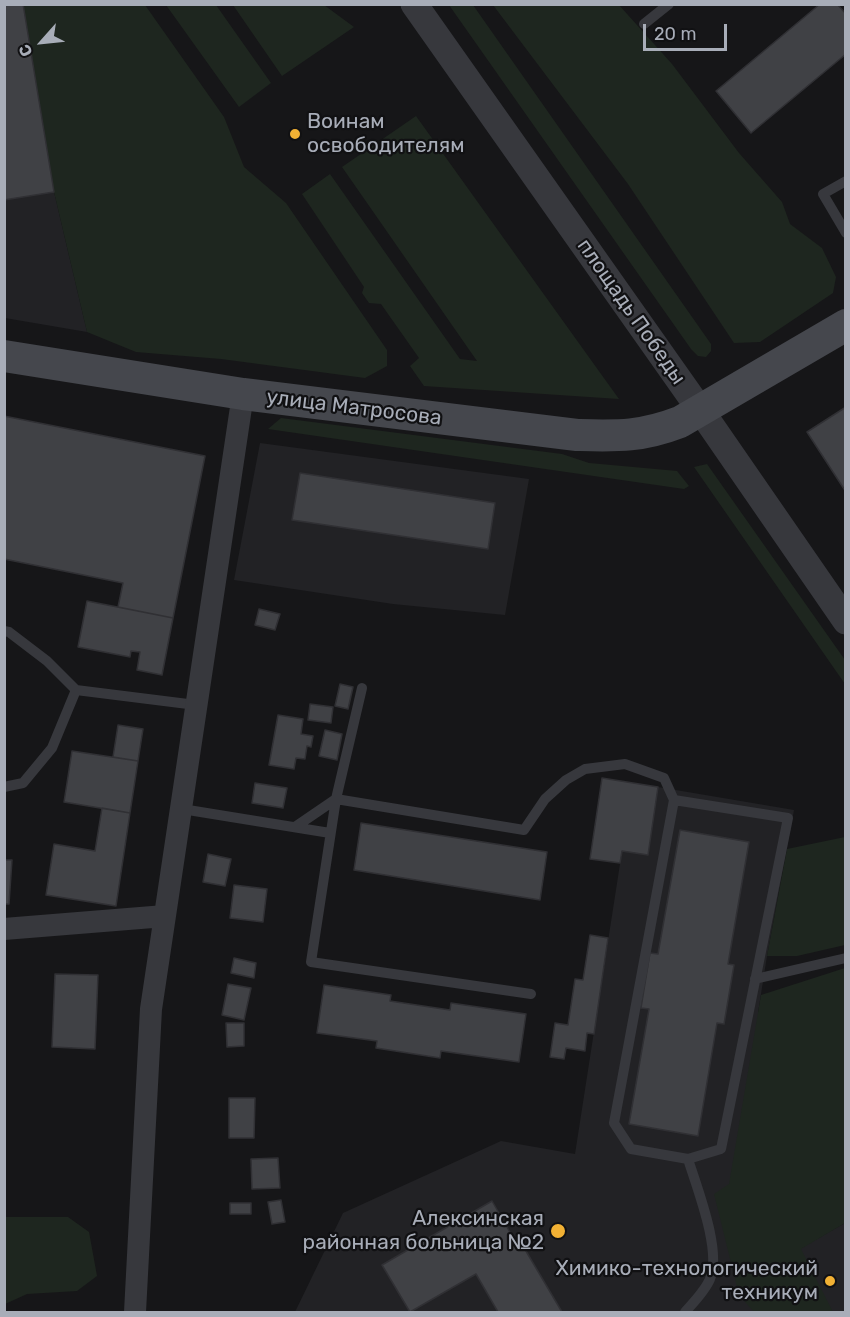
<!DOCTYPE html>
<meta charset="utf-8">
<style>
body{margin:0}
#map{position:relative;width:850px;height:1317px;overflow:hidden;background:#161618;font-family:Rubik,sans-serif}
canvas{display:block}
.frame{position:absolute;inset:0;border:6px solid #a8adb8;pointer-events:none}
.north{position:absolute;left:12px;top:12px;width:60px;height:60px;-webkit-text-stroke:4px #111113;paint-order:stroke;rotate:243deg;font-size:16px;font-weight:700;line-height:24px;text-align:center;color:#a8adb8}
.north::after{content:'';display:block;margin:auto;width:21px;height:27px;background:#a8adb8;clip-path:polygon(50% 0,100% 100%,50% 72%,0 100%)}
.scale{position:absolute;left:643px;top:24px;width:84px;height:27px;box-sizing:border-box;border:3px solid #a8adb8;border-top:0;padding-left:8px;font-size:18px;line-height:21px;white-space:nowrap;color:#a8adb8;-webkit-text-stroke:4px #111113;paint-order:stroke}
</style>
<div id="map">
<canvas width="850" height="1317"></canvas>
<div class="frame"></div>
<div class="north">С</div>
<div class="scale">20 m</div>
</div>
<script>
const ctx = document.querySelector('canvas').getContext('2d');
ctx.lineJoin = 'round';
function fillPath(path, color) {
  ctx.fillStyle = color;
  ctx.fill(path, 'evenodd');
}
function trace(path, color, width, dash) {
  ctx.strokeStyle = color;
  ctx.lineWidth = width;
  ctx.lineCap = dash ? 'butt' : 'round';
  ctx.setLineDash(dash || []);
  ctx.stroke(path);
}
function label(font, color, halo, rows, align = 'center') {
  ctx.font = font + ' Rubik,sans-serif';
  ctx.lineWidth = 4.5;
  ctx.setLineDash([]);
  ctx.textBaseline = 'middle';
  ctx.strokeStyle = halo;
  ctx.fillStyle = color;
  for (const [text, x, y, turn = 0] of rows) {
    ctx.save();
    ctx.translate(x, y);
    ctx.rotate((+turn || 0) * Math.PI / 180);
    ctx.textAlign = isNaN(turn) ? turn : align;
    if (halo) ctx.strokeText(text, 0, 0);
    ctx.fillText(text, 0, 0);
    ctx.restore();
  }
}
fillPath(new Path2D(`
 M4,5H23L54,192L87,332L5,318Z
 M260,443L529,479L505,615L393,604L234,580Z
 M658,787L794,810L767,956L758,1013L801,1248L845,1223V1312H295L343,1213L501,1141L575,1154L622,851L648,855Z`), '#222225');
fillPath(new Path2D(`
 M23,5H145L224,117L244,167L286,203L387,350V366L365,378L221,359L136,352L87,332L54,192Z
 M166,5H216L271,83L239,107Z
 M233,5H324L354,27L282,76Z
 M449,5H473L711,344V351L706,357L698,356L691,349Z
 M493,5H619L672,64L739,153L782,202L790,224L822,248L836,277L833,293L760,342L734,343L628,184Z
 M416,116L596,367L619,399L424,386L410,366L419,358L381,304L369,303L362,293L364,287L302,194L330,174L460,359L477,361L342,167Z
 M281,418L562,454L589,463L677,471L689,486L684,489L268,429Z
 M707,464L845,660V684L694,467Z
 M845,837V945L797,956H767L787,849Z
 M845,968V1223L801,1249L833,1312H754L739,1295L714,1194L729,1184L761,995Z
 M5,1217H68L89,1232L97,1276L77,1291L27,1294L5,1304Z`), '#1e261f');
const building = new Path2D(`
 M4,4H23L54,192L4,200Z
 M820,4H837L846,14V54L751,133L716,91Z
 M846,407V492L807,432Z
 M4,416L205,456L173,618L118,607L123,583L4,559Z
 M300,473L495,503L488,549L292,520Z
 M87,601L173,618L162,675L137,670L140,652L131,651L130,657L78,647Z
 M259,609L280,614L275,630L255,625Z
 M340,684L353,687L348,709L335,706Z
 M310,704L333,707L331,723L308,720Z
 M278,715L303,719L301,734L313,736L311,747L307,746L305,759L296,758L294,769L269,765Z
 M118,725L143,729L138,761L113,757Z
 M325,730L342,734L337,760L319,756Z
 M72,751L138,761L130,813L64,802Z
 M602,778L658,787L648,855L622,851L620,863L590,859Z
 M255,783L287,788L283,808L252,803Z
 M102,808L130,813L116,906L46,895L54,844L95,851Z
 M361,823L547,852L540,900L354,870Z
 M680,830L749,842L728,964L734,965L724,1024L717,1023L698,1136L629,1124L649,1009L641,1008L650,953L658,954Z
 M208,854L231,859L225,886L203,882Z
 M4,860H12L9,904H4Z
 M234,885L267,889L263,922L230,918Z
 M590,935L608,938L594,1034L587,1033L585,1051L566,1048L564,1059L550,1057L555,1023L568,1025L575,979L583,980Z
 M234,958L256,963L254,978L231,973Z
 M55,974L98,975L95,1049L52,1047Z
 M228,984L251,988L244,1020L222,1015Z
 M324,985L391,995L390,1001L450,1010L451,1003L526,1014L519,1062L441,1051L440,1058L376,1048L377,1041L317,1033Z
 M226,1023H244V1046L227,1047Z
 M229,1098H255L254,1138H229Z
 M278,1158L280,1188L252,1189L251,1159Z
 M281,1200L285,1222L272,1224L268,1202Z
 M492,1201L519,1248L523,1246L562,1312H498L476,1274L410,1312L382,1265Z
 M230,1203H251V1214H230Z`);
fillPath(building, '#404145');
trace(building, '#303034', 1.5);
trace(new Path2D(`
 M644,24L669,4
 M846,181L823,194L846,233
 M4,631L9,632L47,661L76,690L196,705
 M362,688L336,799L311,962L531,994
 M4,787L23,783L52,748L76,690
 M674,800L788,818L721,1149L688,1159L631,1149L614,1123Z
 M182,809L330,833
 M295,827L336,799L524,830L545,799L566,780L585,769L625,764L664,778L674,800
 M755,979L846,958
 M685,1312C693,1303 705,1291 710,1279C722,1251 697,1188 688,1159`), '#37383d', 10);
trace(new Path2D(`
 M4,929L165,916
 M135,1312L151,1009L243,394`), '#37383d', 22);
trace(new Path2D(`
 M414,4L701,411L846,621`), '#37383d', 27);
trace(new Path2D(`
 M4,356L243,394L577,435C618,436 641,437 680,422L846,325`), '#45474d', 32);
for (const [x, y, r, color] of [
 [295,134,6,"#f2b134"],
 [558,1231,8,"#f2b134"],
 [830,1281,6,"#f2b134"]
]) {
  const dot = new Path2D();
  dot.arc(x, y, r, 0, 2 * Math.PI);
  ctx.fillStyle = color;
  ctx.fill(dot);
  trace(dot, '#111113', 2);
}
label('21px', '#a8adb8', '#111113', [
 ["Воинам",307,122,"left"],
 ["освободителям",307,146,"left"],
 ["Алексинская",544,1219],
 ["районная больница №2",544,1243],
 ["Химико-технологический",818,1269],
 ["техникум",818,1293]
], 'right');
label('21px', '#a8adb8', '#111113', [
 ["площадь Победы",631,312,55],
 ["улица Матросова",354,408,7]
]);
</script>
